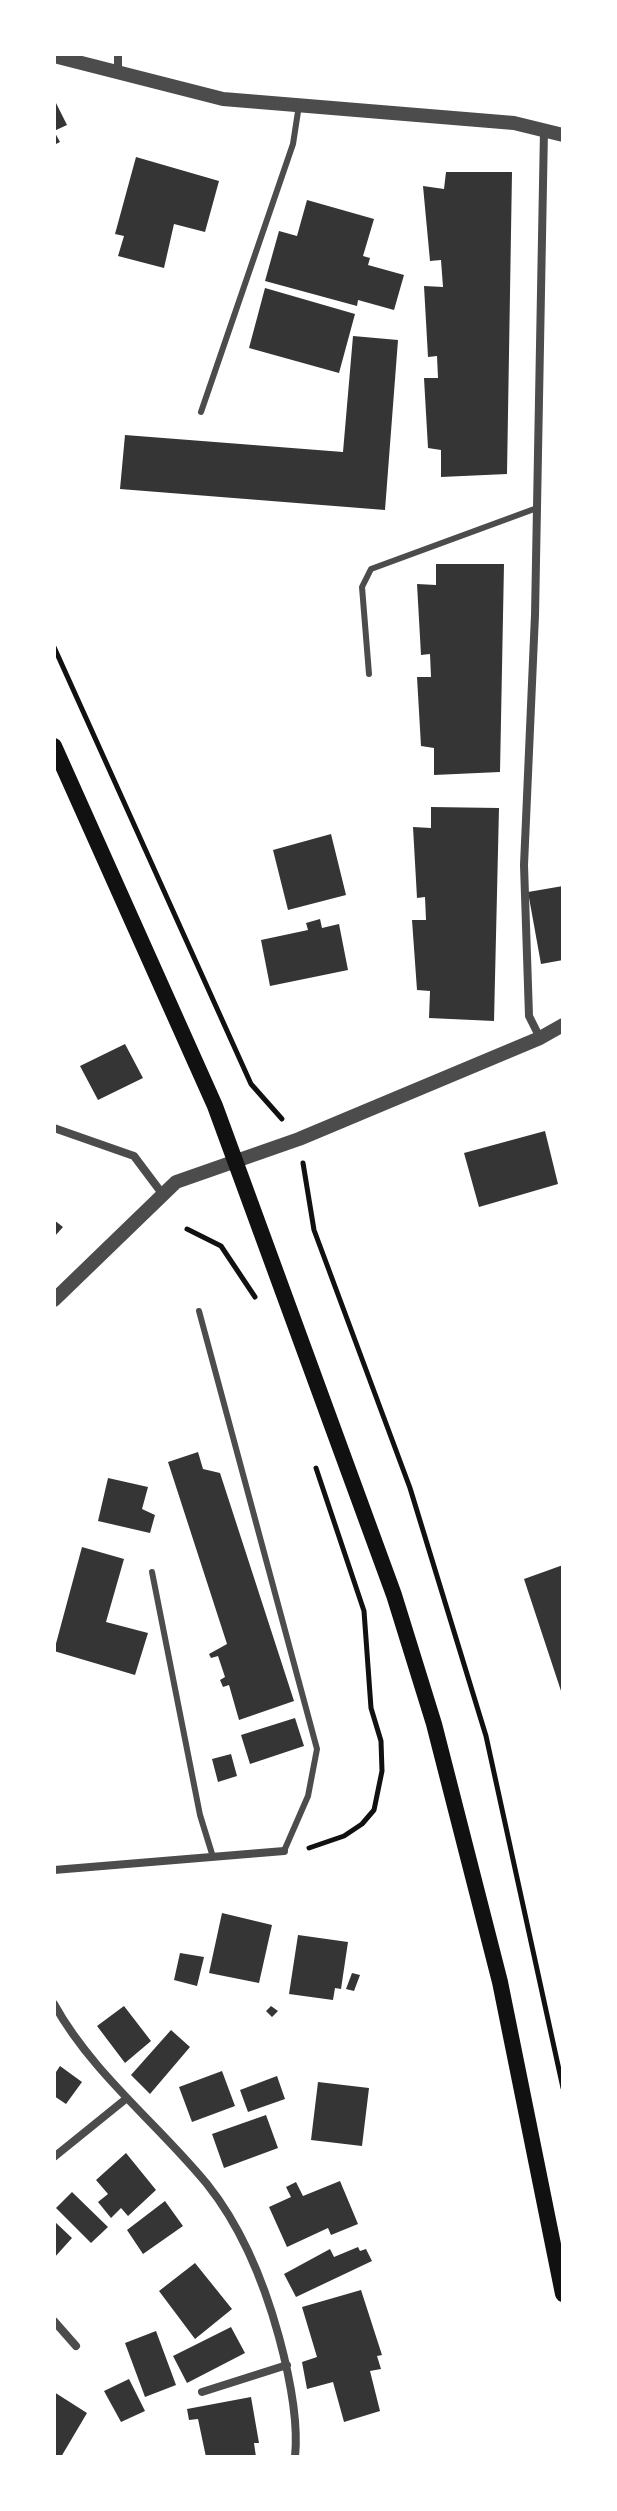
<!DOCTYPE html>
<style>
body{margin:0}
#map{position:relative;width:617px;height:2511px;overflow:hidden;background:#fff;font-family:Commissioner,sans-serif}
canvas{display:block}
.frame{position:absolute;inset:0;border:56px solid #fff;pointer-events:none}
</style>
<div id="map">
<canvas width="617" height="2511"></canvas>
<div class="frame"></div>
</div>
<script>
const ctx = document.querySelector('canvas').getContext('2d');
ctx.lineJoin = 'round';
function fillPath(path, color) {
  ctx.fillStyle = color;
  ctx.fill(path, 'evenodd');
}
function trace(path, color, width, dash) {
  ctx.strokeStyle = color;
  ctx.lineWidth = width;
  ctx.lineCap = dash ? 'butt' : 'round';
  ctx.setLineDash(dash || []);
  ctx.stroke(path);
}
fillPath(new Path2D(`
 M54,99L67,125L54,131L60,142L54,145Z
 M136,157L219,181L205,232L174,224L164,268L118,256L124,236L115,234Z
 M446,172H512L507,474L441,477V450L428,448L424,378H438L437,356L428,357L424,286L443,287L441,260L430,261L423,186L444,189Z
 M307,200L374,219L363,256L370,258L368,265L404,275L394,310L358,300L357,306L265,281L279,231L297,236Z
 M265,288L355,314L339,373L249,348Z
 M353,336L398,340L385,510L120,489L125,435L343,452Z
 M436,564H504L500,772L434,775V748L421,746L417,677H431L430,654L421,655L417,584L436,585Z
 M431,807L499,808L494,1021L429,1018L430,991L417,990L412,920H426L425,897L417,898L413,827L431,828Z
 M331,834L346,895L288,910L273,850Z
 M563,886V960L541,964L528,892Z
 M320,919L322,928L339,924L348,970L270,986L261,940L308,930L306,923Z
 M125,1044L143,1078L98,1100L80,1066Z
 M545,1131L558,1184L479,1207L464,1153Z
 M54,1220L63,1227L54,1237Z
 M198,1452L203,1469L220,1473L294,1701L239,1720L229,1685L223,1687L220,1680L225,1677L218,1656L211,1658L209,1654L227,1644L168,1462Z
 M108,1478L148,1487L142,1509L155,1515L150,1533L98,1521Z
 M82,1547L124,1559L106,1622L148,1633L135,1675L54,1651Z
 M563,1565V1694H562L524,1579Z
 M295,1718L304,1746L250,1764L241,1735Z
 M231,1754L237,1776L218,1782L212,1759Z
 M222,1913L272,1925L259,1983L209,1973Z
 M298,1935L348,1942L341,1989L335,1988L333,2000L289,1994Z
 M180,1953L204,1957L197,1986L174,1980Z
 M352,1973L360,1975L354,1991L346,1989Z
 M124,2006L151,2041L125,2063L97,2026Z
 M271,2006L278,2011L272,2017L266,2011Z
 M171,2030L190,2047L150,2094L131,2075Z
 M60,2066L82,2082L66,2104L54,2096V2075Z
 M222,2071L235,2106L192,2122L179,2087Z
 M277,2076L285,2099L248,2112L240,2090Z
 M318,2082L369,2088L362,2146L311,2140Z
 M266,2115L278,2148L224,2168L212,2134Z
 M126,2153L156,2190L128,2216L121,2208L111,2218L98,2202L108,2194L96,2180Z
 M340,2181L358,2224L331,2235L328,2228L287,2247L269,2207L291,2197L286,2187L296,2182L303,2196Z
 M72,2192L108,2227L91,2243L56,2208Z
 M165,2201L183,2226L143,2254L127,2230Z
 M54,2221L72,2238L54,2258Z
 M358,2247L360,2251L366,2249L372,2261L296,2297L284,2274L330,2249L334,2257Z
 M195,2263L232,2309L195,2339L159,2291Z
 M361,2290L382,2355L377,2356L381,2369L370,2371L380,2411L344,2422L333,2382L307,2389L302,2362L317,2357L302,2307Z
 M231,2327L245,2353L187,2383L173,2356Z
 M156,2331L176,2385L145,2397L125,2343Z
 M129,2379L145,2411L121,2422L104,2391Z
 M54,2392L87,2413L61,2457H54Z
 M251,2397L259,2443H254L256,2457H206L198,2419L189,2420L187,2409Z`), '#353535');
trace(new Path2D(`
 M54,647L251,1084L282,1119
 M303,1163L314,1230L410,1488L486,1736L563,2088
 M187,1229L221,1246L255,1297
 M309,1848L344,1836L362,1824L374,1810L382,1771L381,1741L371,1708L364,1611L316,1468`), '#111', 5);
trace(new Path2D(`
 M201,412L293,144L299,105
 M369,674L362,587L371,569L537,508
 M199,1311L317,1749L308,1796L284,1851
 M152,1572L200,1815L213,1857`), '#4c4c4c', 6);
trace(new Path2D(`
 M118,72V54
 M540,1038L529,1016L524,865L535,615L544,130
 M54,1128L134,1156L161,1192
 M54,1870L284,1851
 M54,2004C92,2073 158,2124 207,2184C243,2229 264,2282 279,2337C289,2374 299,2419 295,2457
 M54,2157L127,2098
 M54,2321L76,2346
 M202,2392L287,2365`), '#4c4c4c', 8);
trace(new Path2D(`
 M54,56L223,99L514,123L563,135
 M54,1300L176,1182L299,1139L540,1038L563,1025`), '#4c4c4c', 14);
trace(new Path2D(`
 M54,746L215,1106L394,1595L434,1724L500,1982L563,2294`), '#111', 16);
</script>
